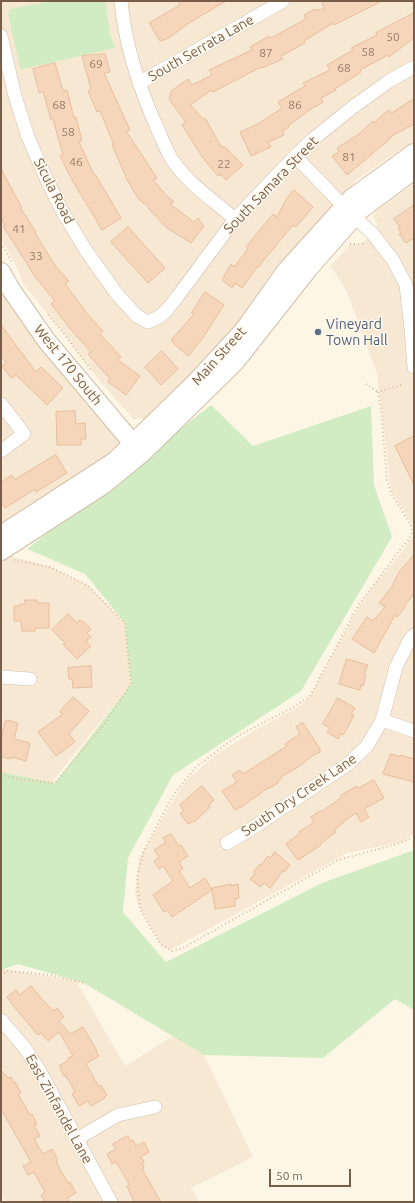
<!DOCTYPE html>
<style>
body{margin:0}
#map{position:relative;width:415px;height:1203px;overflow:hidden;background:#fdf6e5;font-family:Ubuntu,sans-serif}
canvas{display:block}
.frame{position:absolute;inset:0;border:2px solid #785d49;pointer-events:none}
.scale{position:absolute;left:269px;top:1169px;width:82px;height:18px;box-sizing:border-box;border:2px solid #785d49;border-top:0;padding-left:5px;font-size:12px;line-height:14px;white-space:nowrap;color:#785d49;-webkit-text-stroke:3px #fff9ed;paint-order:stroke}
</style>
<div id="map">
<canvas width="415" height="1203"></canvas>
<div class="frame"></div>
<div class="scale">50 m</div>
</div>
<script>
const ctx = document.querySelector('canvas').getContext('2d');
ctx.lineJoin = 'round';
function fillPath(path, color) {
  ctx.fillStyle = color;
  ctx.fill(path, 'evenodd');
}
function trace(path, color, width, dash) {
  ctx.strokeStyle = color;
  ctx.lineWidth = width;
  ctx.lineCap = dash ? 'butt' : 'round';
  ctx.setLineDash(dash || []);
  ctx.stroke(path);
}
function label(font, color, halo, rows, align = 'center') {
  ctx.font = font + ' Ubuntu,sans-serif';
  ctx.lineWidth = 3;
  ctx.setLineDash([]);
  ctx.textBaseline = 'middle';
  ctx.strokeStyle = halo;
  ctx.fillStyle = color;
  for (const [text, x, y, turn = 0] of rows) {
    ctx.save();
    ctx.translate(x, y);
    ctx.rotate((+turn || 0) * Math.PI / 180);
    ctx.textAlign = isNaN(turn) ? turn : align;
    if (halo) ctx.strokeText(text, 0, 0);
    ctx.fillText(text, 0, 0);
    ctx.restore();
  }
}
fillPath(new Path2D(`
 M1,1H414V142L391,156L356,180L327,220L251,313L147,419H133L100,381L64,334L24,285L14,261L1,239Z
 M414,184V528L391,490L377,374L347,292L333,269L330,267L350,244H362L378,225L373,216L379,209Z
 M1,290L58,368L119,440L114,454L1,530Z
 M414,535V834L402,842L347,853L170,950L161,945L138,904L135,893L137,877L139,859L178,792L189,778L216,755L250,733L303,704L310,696L359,607L377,581L401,553Z
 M4,554L50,567L87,585L125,623L131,684L51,783L1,772V555Z
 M3,969L76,981L125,1066L173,1036L204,1055L253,1157L191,1188L199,1202H6L1,1193V971Z`), '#f6e8d3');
fillPath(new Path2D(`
 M52,1H106C107,16 109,34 115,48L22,69L20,68L8,14L10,9Z
 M211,405L253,446L371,406L374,485L392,537L301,691L173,775L128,858L123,912L166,962L322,883L414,850V1010L395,999L323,1058L204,1055L84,983L18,964L1,970V772L55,783L131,684L125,623L85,574L27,549Z`), '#d1ecc3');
const building = new Path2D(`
 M178,1H226L189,23L169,38L160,41L149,23L180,5Z
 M327,1H382L334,25L333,23L304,41L305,43L281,56L283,59L262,68L261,67L213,92L212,90L190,105L203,119L205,118L222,148L224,146L243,165L226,180L221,174L218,176L203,158L182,125L186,122L169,99L171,91L188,79L192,85L212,75L209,70L252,50L250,47L269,36L271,38L306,19L304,15L313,10L325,9L322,4Z
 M414,13V38L389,57L388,55L360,70L361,72L335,89L336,90L321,98L323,102L315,107V106L288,126L289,127L282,131L284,135L268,142L271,147L251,156L240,132L258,124L282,108L278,102L305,86L303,83L330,70L327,65L353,50L351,48L377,35L376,33Z
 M105,54L110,72L104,73L130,130L126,131L157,178L153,180L166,195L174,202L170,204L194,222L198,218L204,226L191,243L167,228L148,208H149L146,203L144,204L138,198L126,178V177L112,145H114L100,111L97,112L88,91L91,89L82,56Z
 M55,63L63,91L67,90L74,118L76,117L82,141L79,142L94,175L95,174L121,218L102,230L71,178L60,156L63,155L53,119L51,120L43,91L39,93L33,69Z
 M414,99V124L390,137L391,138L347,175L332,156L339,152L337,148L359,134L373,121L374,123L380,117L389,110L391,113Z
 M1,169L22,208L21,209L36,232L35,233L56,267L69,281L65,284L89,316L103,331L100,334L121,357L118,360L140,376L126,395L108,382L110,379L88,354L91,352L72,331L51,304L55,301L36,278L3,226L5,225L1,217Z
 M294,190L313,207L296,227L293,225L258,267H257L242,288L235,283L232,288L222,280L231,264L234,267L248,249L246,247L273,214L277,217L287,198Z
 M414,205V238L406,243L399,234L401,233L398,228L400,227L394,219Z
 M128,227L165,268L148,283L111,242Z
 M205,292L224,305L202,339L188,356L172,342V339L194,314L192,313Z
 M1,325L36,372L41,367L63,388L47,405L16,375L11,378L2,366L6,363L1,356Z
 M162,351L178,369L161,385L145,367Z
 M75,411L76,424L85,423L86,439H81V445H57L56,412Z
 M414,436V485L395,446Z
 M56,455L67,473L36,492L35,489L5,508L1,502V482L12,475L15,479Z
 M414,555V594L404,606L405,607L397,617L395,615L374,653L352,639L367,617L373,621L385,607L379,603L394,584H393L399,572Z
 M25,600H37V603H49V628H35V631H22L21,621H14V606H20V604H25Z
 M68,614L77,623L80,620L82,622L83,621L91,629L87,633L91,637L86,641L91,646L77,659L63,644L65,643L52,630Z
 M347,659L368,665L364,674L366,675L363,686L361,685L360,690L339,684Z
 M91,666L92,687L73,688L72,679H69L68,668Z
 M73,697L89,711L69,734L75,742L56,756L38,732L63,714L60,712Z
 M338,698L355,708L351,714L354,715L349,725L343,735L341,734L338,739L327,732L330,728L323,724Z
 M6,720L18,723L14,739L30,743L26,761L11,757V759L1,757V739Z
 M303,723L320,749V752L312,756L300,766L281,777L282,778L278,781V783L268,789V788L240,808V807L235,810L222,791L237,782L232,775L240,770L243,774L287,746L285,744L300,734L296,727Z
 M391,754L400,757V755L414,759V782L383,774Z
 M374,780L384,798L364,809L369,817L361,822L356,813L344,821V822L334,830L336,832L320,844L321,845L298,860L296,858L286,844L300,833L299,832L314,822L311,817L320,811L321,812L342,797L341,795L357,786L358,788Z
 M202,786L214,800L209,805L210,807L203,814L194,822L193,821L188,824L180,814L184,811L180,805Z
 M171,834L179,846L181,845L188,856L179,862L183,869L179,871L190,888L205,878L212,890V888L231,884V886L238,884L239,898L235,899V906L215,909L212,890L172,917L167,910L164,912L153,895L173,881L163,866L159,869L154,861L159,857L154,850L166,842L163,838Z
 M275,852L290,865L284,872L283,871L270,888L264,883L260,887L250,879L255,874L253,872L260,864L261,865L268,856L270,858Z
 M31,986L50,1008V1007L54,1011L57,1008L64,1017L59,1021L70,1034L83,1027L97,1051L96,1052L99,1056L86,1064L99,1087L101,1085L107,1095L104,1097L105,1098L91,1106L88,1101L79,1106L72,1094L75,1092L67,1077L66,1078L65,1075L64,1076L60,1069L61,1068L59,1066L69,1060L68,1058L73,1056L59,1032L48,1041L41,1033L38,1035L10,1002H11L7,997L16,990L19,995Z
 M1,1070L8,1078L11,1077L13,1082H15L21,1093L18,1094L30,1115L32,1114L37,1124L34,1125L40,1136L34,1139L43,1154L52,1149L58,1160L56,1162L68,1183L70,1182L76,1193L67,1198L69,1202H45L41,1195L45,1192L34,1172L28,1175L23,1166L31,1162L1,1109Z
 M128,1136L131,1141L133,1140L136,1146L144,1142L149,1152L141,1157L144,1162L142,1163L144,1168L142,1169L161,1202H134L127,1186L129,1184L116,1162L112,1164L107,1154L116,1149L113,1144Z`);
fillPath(building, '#f5d6bb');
trace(building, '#e8be9b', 1);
const street = new Path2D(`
 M121,1C125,45 140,90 158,130C162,139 166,149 171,158C187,183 213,200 235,219
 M1,36L15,96L28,137L45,176L62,211L85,249L116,293L137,316L148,322L159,317L166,311L178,296L235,219L295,156L312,140L353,107L389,81L414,67
 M139,83L283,1
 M295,156L354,217L372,233L393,260L406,285L411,329L414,367
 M1,404L24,434L1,451
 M1,677L30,679
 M382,720L414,731
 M227,843L248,831L348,764L367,746L382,720L396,667L410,639L414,635
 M1,1020L24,1047L41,1073L111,1202
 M77,1139L118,1115L155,1107`);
const secondary = new Path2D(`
 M1,272L10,288L46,340L141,453
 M1,535L115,461L193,385L244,330L286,271L352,198L414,153
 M1,551L103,485L142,453L235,362L309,268L360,210L414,170`);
trace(street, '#d0beab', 14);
trace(secondary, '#d3bfa8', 20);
trace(new Path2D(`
 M1,243L12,262
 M350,244H362L364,242
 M48,315L64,334L91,370
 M366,384L378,392
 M401,385L378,392L381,409L387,481L391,493L411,526L412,533L408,541L402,547L358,606L310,696L297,705L236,737L196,767L174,794L144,850L137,877L140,909L161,945L172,951L183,948L338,860L397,844L414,837
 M1,774L17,779L55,783L106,722L131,684L125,623L87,585L50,567L14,560
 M1,976L7,971L50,975L84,983`), '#daba9e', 2, [1, 3]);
trace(street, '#fff', 13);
trace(secondary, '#fff', 18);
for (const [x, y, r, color] of [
 [318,332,4,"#5c6f8a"]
]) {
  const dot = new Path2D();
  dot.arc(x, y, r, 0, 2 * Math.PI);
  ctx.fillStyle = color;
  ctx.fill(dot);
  trace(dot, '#fff9ed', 1.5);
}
label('12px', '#977b66', null, [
 ["50",393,37],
 ["58",368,52],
 ["87",266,53],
 ["69",96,64],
 ["68",344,68],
 ["68",59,105],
 ["86",295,105],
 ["58",68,132],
 ["81",349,157],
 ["46",76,162],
 ["22",224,164],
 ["41",19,229],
 ["33",36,256]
]);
label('14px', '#785d49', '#fff9ed', [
 ["South Serrata Lane",201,48,-30],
 ["South Samara Street",271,185,-46],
 ["Sicula Road",54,191,63],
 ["Main Street",219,356,-48],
 ["West 170 South",68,365,51],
 ["South Dry Creek Lane",299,795,-34],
 ["East Zinfandel Lane",59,1109,61]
]);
label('14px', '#4e5e75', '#fff9ed', [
 ["Vineyard",326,324],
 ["Town Hall",326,340]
], 'left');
</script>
